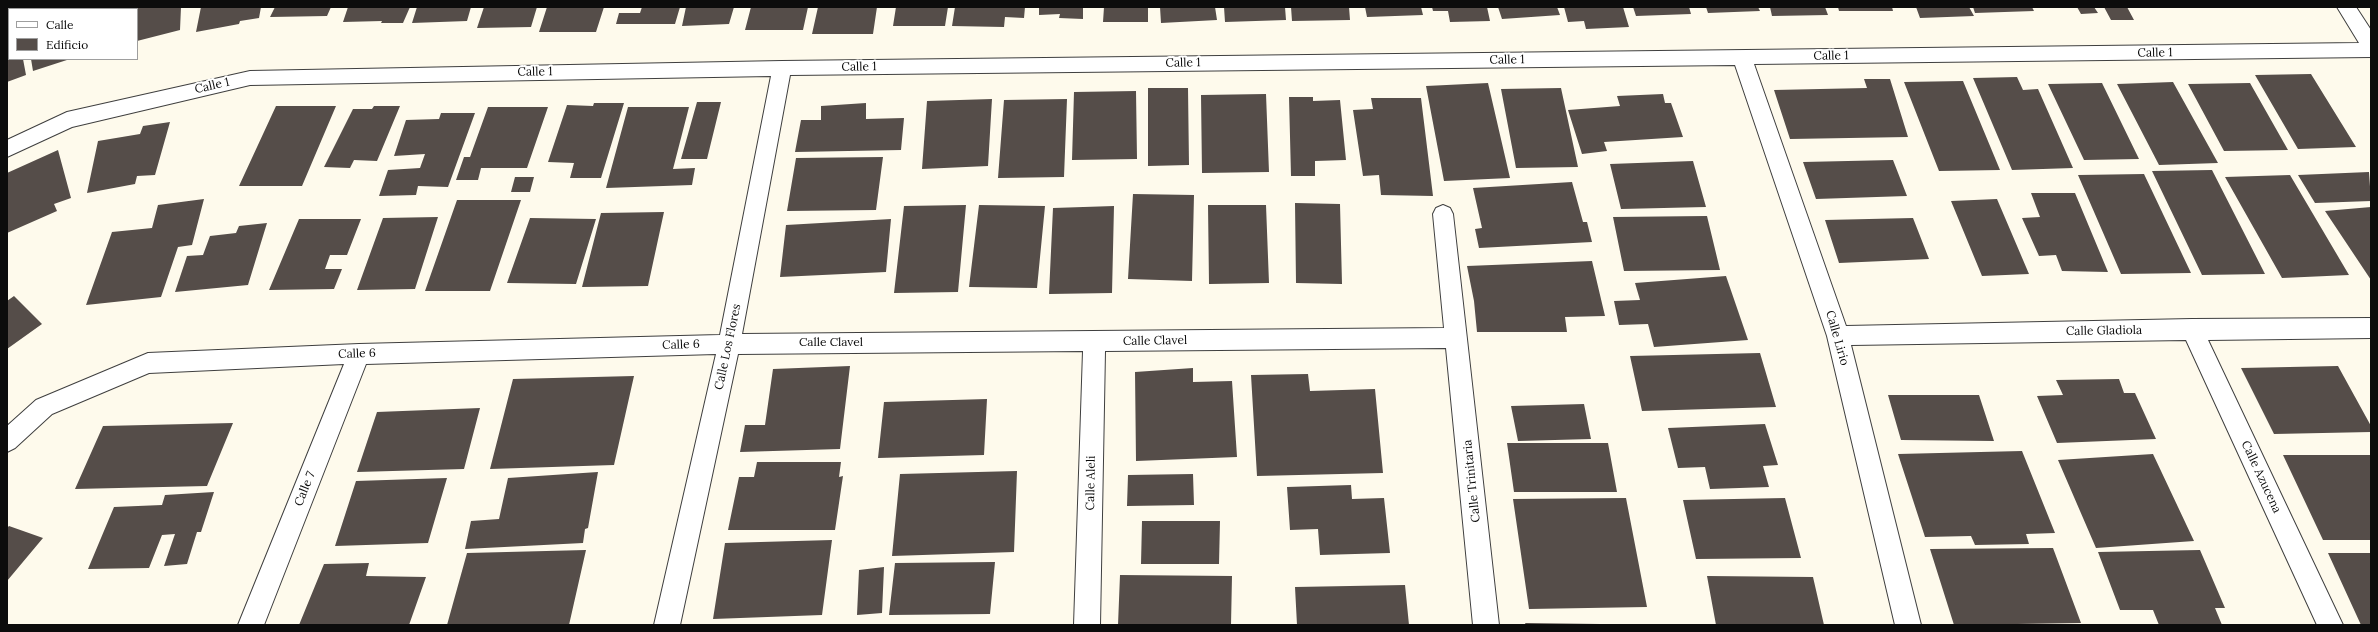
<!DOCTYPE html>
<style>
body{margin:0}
#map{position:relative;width:2378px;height:632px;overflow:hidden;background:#fefaec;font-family:Lora,serif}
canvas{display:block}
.frame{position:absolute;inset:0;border:8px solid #0c0c0c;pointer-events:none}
.legend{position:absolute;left:8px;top:8px;width:130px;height:52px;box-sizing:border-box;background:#fff;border:1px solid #9e9e9e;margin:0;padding:5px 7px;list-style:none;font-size:12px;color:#0c0c0c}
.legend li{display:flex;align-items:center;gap:8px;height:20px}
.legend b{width:20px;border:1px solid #9e9e9e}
</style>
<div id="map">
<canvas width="2378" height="632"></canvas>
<div class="frame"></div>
<ul class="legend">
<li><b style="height:5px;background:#fff"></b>Calle</li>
<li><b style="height:11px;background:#554d49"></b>Edificio</li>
</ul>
</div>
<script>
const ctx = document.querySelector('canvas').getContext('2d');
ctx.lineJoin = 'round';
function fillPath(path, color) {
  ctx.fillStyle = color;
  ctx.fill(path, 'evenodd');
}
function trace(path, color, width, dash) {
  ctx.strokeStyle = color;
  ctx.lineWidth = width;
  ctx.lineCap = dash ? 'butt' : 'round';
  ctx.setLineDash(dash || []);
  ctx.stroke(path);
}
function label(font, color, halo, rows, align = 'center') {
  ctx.font = font + ' Lora,serif';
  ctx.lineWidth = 4;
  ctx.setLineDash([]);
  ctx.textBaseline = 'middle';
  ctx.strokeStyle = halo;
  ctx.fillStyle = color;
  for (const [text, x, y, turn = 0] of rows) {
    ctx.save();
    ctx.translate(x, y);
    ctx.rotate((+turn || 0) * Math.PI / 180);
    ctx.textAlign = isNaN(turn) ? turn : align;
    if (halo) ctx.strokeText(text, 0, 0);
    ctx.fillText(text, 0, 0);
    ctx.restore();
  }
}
fillPath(new Path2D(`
 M118,7H181L180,30L137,41V9H118Z
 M201,7H261L259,18L240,21L239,24L196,32Z
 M275,7H331L327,16L270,17Z
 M348,7H410L403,23H381L382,21L343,22Z
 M417,7H471L467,21L412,23Z
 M484,7H537L531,27L477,28Z
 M547,7H604L596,32H539Z
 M642,7H680L675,24H616L619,13H640Z
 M686,7H734L729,24L682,26Z
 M751,7H808L803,30H745Z
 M818,7H877L873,34H812Z
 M896,7H948L945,26H893Z
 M955,7H1025L1024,18L1005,17L1004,27L952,26Z
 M1039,7H1083V19L1059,18L1060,14L1039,15Z
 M1104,7H1148V22H1103Z
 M1160,7H1215L1217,20L1161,23Z
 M1224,7H1285L1286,20L1225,22Z
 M1291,7H1349L1350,20L1292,21Z
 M1365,7H1421L1423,15L1367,17Z
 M1432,7H1487L1490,21L1450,22L1448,11H1433Z
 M1498,7H1557L1560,15L1502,19Z
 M1564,7H1623L1629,27L1586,29L1584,21L1568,22Z
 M1633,7H1689L1691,14L1636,16Z
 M1706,7H1758L1760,11L1708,13Z
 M1770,7H1825L1828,15L1772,16Z
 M1838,7H1892L1893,11H1839Z
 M1916,7H1969L1974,16L1920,18Z
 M1973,7H2032L2034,11L1975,13Z
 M2077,7H2094L2098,13L2081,14Z
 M2104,7H2127L2134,20H2111Z
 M9,31V59H23L26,75L7,82V32Z
 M31,59H70L33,71Z
 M2311,74L2356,147L2298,149L2255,75Z
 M2017,77L2023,90L2038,89L2073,168L2012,170L1973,78Z
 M1864,79H1890L1908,137L1790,139L1774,90L1867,88Z
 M1963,81L2000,170L1939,171L1904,82Z
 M2173,82L2218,163L2159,165L2117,84Z
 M1488,83L1510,178L1444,181L1426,86Z
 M2102,83L2139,159L2084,160L2048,84Z
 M2250,83L2288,150L2224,151L2188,84Z
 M1148,88H1188L1189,165L1148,166Z
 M1561,88L1578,167L1516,168L1501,89Z
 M1136,91L1137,159L1072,160L1074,92Z
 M1266,94L1269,172L1202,173L1201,95Z
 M1663,94L1665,103H1671L1683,137L1604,142L1607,151L1582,154L1568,110L1620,106L1617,96Z
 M1289,97H1313V101L1340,100L1346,160L1315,161V176H1291Z
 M1371,98H1421L1433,196L1381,195L1379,175L1363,176L1353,110L1373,109Z
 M992,99L988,166L922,169L927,101Z
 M1067,99L1064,177L998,178L1004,100Z
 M697,102H721L707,159H681Z
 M594,103H624L601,178H570L574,163L548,162L567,105L593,106Z
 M866,103V119L904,118L901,150L795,152L801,120H821V106Z
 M276,106H336L302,186H239Z
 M374,106H400L377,161L354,160L350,168L324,167L353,109H372Z
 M488,107H548L527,168H481L478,180H456L464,157H470Z
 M628,107H689L673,169L695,168L692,185L606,188Z
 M441,113H475L448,187L418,186L416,195L379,196L388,170L420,168L425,154L394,156L406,120L439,119Z
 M170,122L155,175L137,176L135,184L87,193L98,141L140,134L143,126Z
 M58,150L71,198L54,204L57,211L7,233V173Z
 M883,157L876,210L787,211L796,158Z
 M1893,160L1907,196L1816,199L1803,162Z
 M1693,161L1706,207L1621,209L1610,164Z
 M2212,170L2265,274L2202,275L2152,171Z
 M2369,172L2371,201L2315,203L2298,175Z
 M2144,174L2191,273L2121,274L2078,175Z
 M2290,175L2349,275L2282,278L2225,177Z
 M515,177H534L530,192H511Z
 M1572,182L1583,222H1587L1592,242L1479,248L1475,229L1482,228L1473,188Z
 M2031,193H2075L2108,272L2062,271L2056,255L2039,256L2022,218L2040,217Z
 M1133,194L1194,195L1192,281L1128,279Z
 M204,199L192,245L178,247L161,297L86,305L112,232L152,228L158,205Z
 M1997,199L2029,274L1982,276L1951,201Z
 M457,200H521L490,291H425Z
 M1295,203L1340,204L1342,284L1296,283Z
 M966,205L958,292L894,293L904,206Z
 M979,205L1045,206L1037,288L969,287Z
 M1208,205H1266L1269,283L1209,284Z
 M1114,206L1112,293L1049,294L1053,208Z
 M2371,207V280L2325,211Z
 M664,212L648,286L582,287L601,213Z
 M1707,216L1720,270L1624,271L1613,217Z
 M438,217L415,289L357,290L383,218Z
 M530,218L596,219L576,284L507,283Z
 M1913,218L1929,259L1839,263L1825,220Z
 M299,219H361L347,255H330L325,269H342L334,289L269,290Z
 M891,219L886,272L780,277L786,225Z
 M267,223L248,285L175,292L187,256L203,255L210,236L236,233L239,226Z
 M1592,261L1605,316L1565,317L1567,332H1477L1474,301L1467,266Z
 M1726,276L1748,340L1654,347L1648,324L1619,325L1614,301L1640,300L1635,283Z
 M14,296L42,324L7,349V301Z
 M1760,353L1776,407L1642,411L1630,356Z
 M850,366L840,449L740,452L745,425H765L773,369Z
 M2338,366L2371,426V432L2274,434L2241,368Z
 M1193,368V382L1232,381L1237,457L1136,461L1135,372Z
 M1308,374L1310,391L1375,389L1383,473L1257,476L1251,375Z
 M634,376L614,465L490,469L513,379Z
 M2119,379L2124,393H2135L2156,439L2057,443L2037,396L2063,395L2056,380Z
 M1888,395H1979L1994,441L1901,440Z
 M987,399L984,455L878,458L884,402Z
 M1584,404L1591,439L1518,441L1511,406Z
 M480,408L464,469L357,472L377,412Z
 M233,423L207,486L75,489L103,426Z
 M1765,424L1778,465L1763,466L1769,487L1710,489L1705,467L1678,468L1668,428Z
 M1507,443H1608L1617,492H1514Z
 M2022,451L2055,533L2026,534L2029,544L1975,545L1971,536L1925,537L1898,454Z
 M2153,454L2194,541L2096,548L2058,460Z
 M2283,455H2371V540H2323Z
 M757,462H841L839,477L843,476L835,530H728L739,477H754Z
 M1017,471L1014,552L892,556L900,474Z
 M598,472L588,528L585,529L583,543L465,549L471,521L499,519L508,478Z
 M1193,474L1194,505L1127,506L1128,475Z
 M447,478L428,543L335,546L356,481Z
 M1351,485L1352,499L1384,498L1390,553L1320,555L1318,529L1290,530L1287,487Z
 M214,492L201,532H197L187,564L164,566L175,534L162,535L149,568L88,569L114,507L162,505L165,495Z
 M1626,498L1647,607L1529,609L1513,499Z
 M1785,498L1801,558L1696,559L1683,500Z
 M1142,521H1220L1219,564H1141Z
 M9,526L43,538L7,581V528Z
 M832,540L822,615L713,619L725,543Z
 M2053,548L2081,623L1954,625L1930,549Z
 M586,550L569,625H447L467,553Z
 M2200,550L2225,608H2215L2222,625H2159L2153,610H2120L2098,552Z
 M2328,553H2371V625H2361Z
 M995,562L990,614L889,615L895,563Z
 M369,563L366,576L426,577L409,625H299L324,564Z
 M884,567L882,613L857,615L859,570Z
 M1120,575L1232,576L1231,625H1118Z
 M1707,576L1813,577L1824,625H1716Z
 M1405,585L1409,625H1297L1295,587Z
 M1525,623L1600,624V625H1526Z`), '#554d49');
const street = new Path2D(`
 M2337,7H2356L2371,30V57L1754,64L1846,326L2192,319L2371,318V338L2208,340L2343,625H2317L2186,340L1851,345L1921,625H1895L1827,336L1735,65L790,75L742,334L1444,328L1433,214L1436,208L1443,205L1450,208L1453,214L1499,625H1473L1446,348L1105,351L1100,625H1074L1083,351L738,354L680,625H654L716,354L366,364L264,625H238L344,364L149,373L52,414L15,448L7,452V426L36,400L148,353L359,344L720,335L771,76L250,85L72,127L7,157V140L67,112L250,71L782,61L2359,43Z`);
trace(street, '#3f3f3f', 2);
fillPath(street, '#fff');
label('12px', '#0c0c0c', '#fff', [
 ["Calle 1",2155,53,-1],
 ["Calle 1",1831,56,-1],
 ["Calle 1",1507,60,-1],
 ["Calle 1",1183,63,-1],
 ["Calle 1",859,67,-1],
 ["Calle 1",535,72,-1],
 ["Calle 1",212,86,-13],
 ["Calle Gladiola",2104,331,-1],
 ["Calle Lirio",1837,338,74],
 ["Calle Clavel",1155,341,-1],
 ["Calle Clavel",831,343],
 ["Calle 6",681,345,-2],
 ["Calle Los Flores",728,347,-78],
 ["Calle 6",357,354,-2],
 ["Calle Azucena",2261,477,65],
 ["Calle Trinitaria",1472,481,-96],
 ["Calle Aleli",1091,483,-89],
 ["Calle 7",305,489,-68]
]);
</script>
